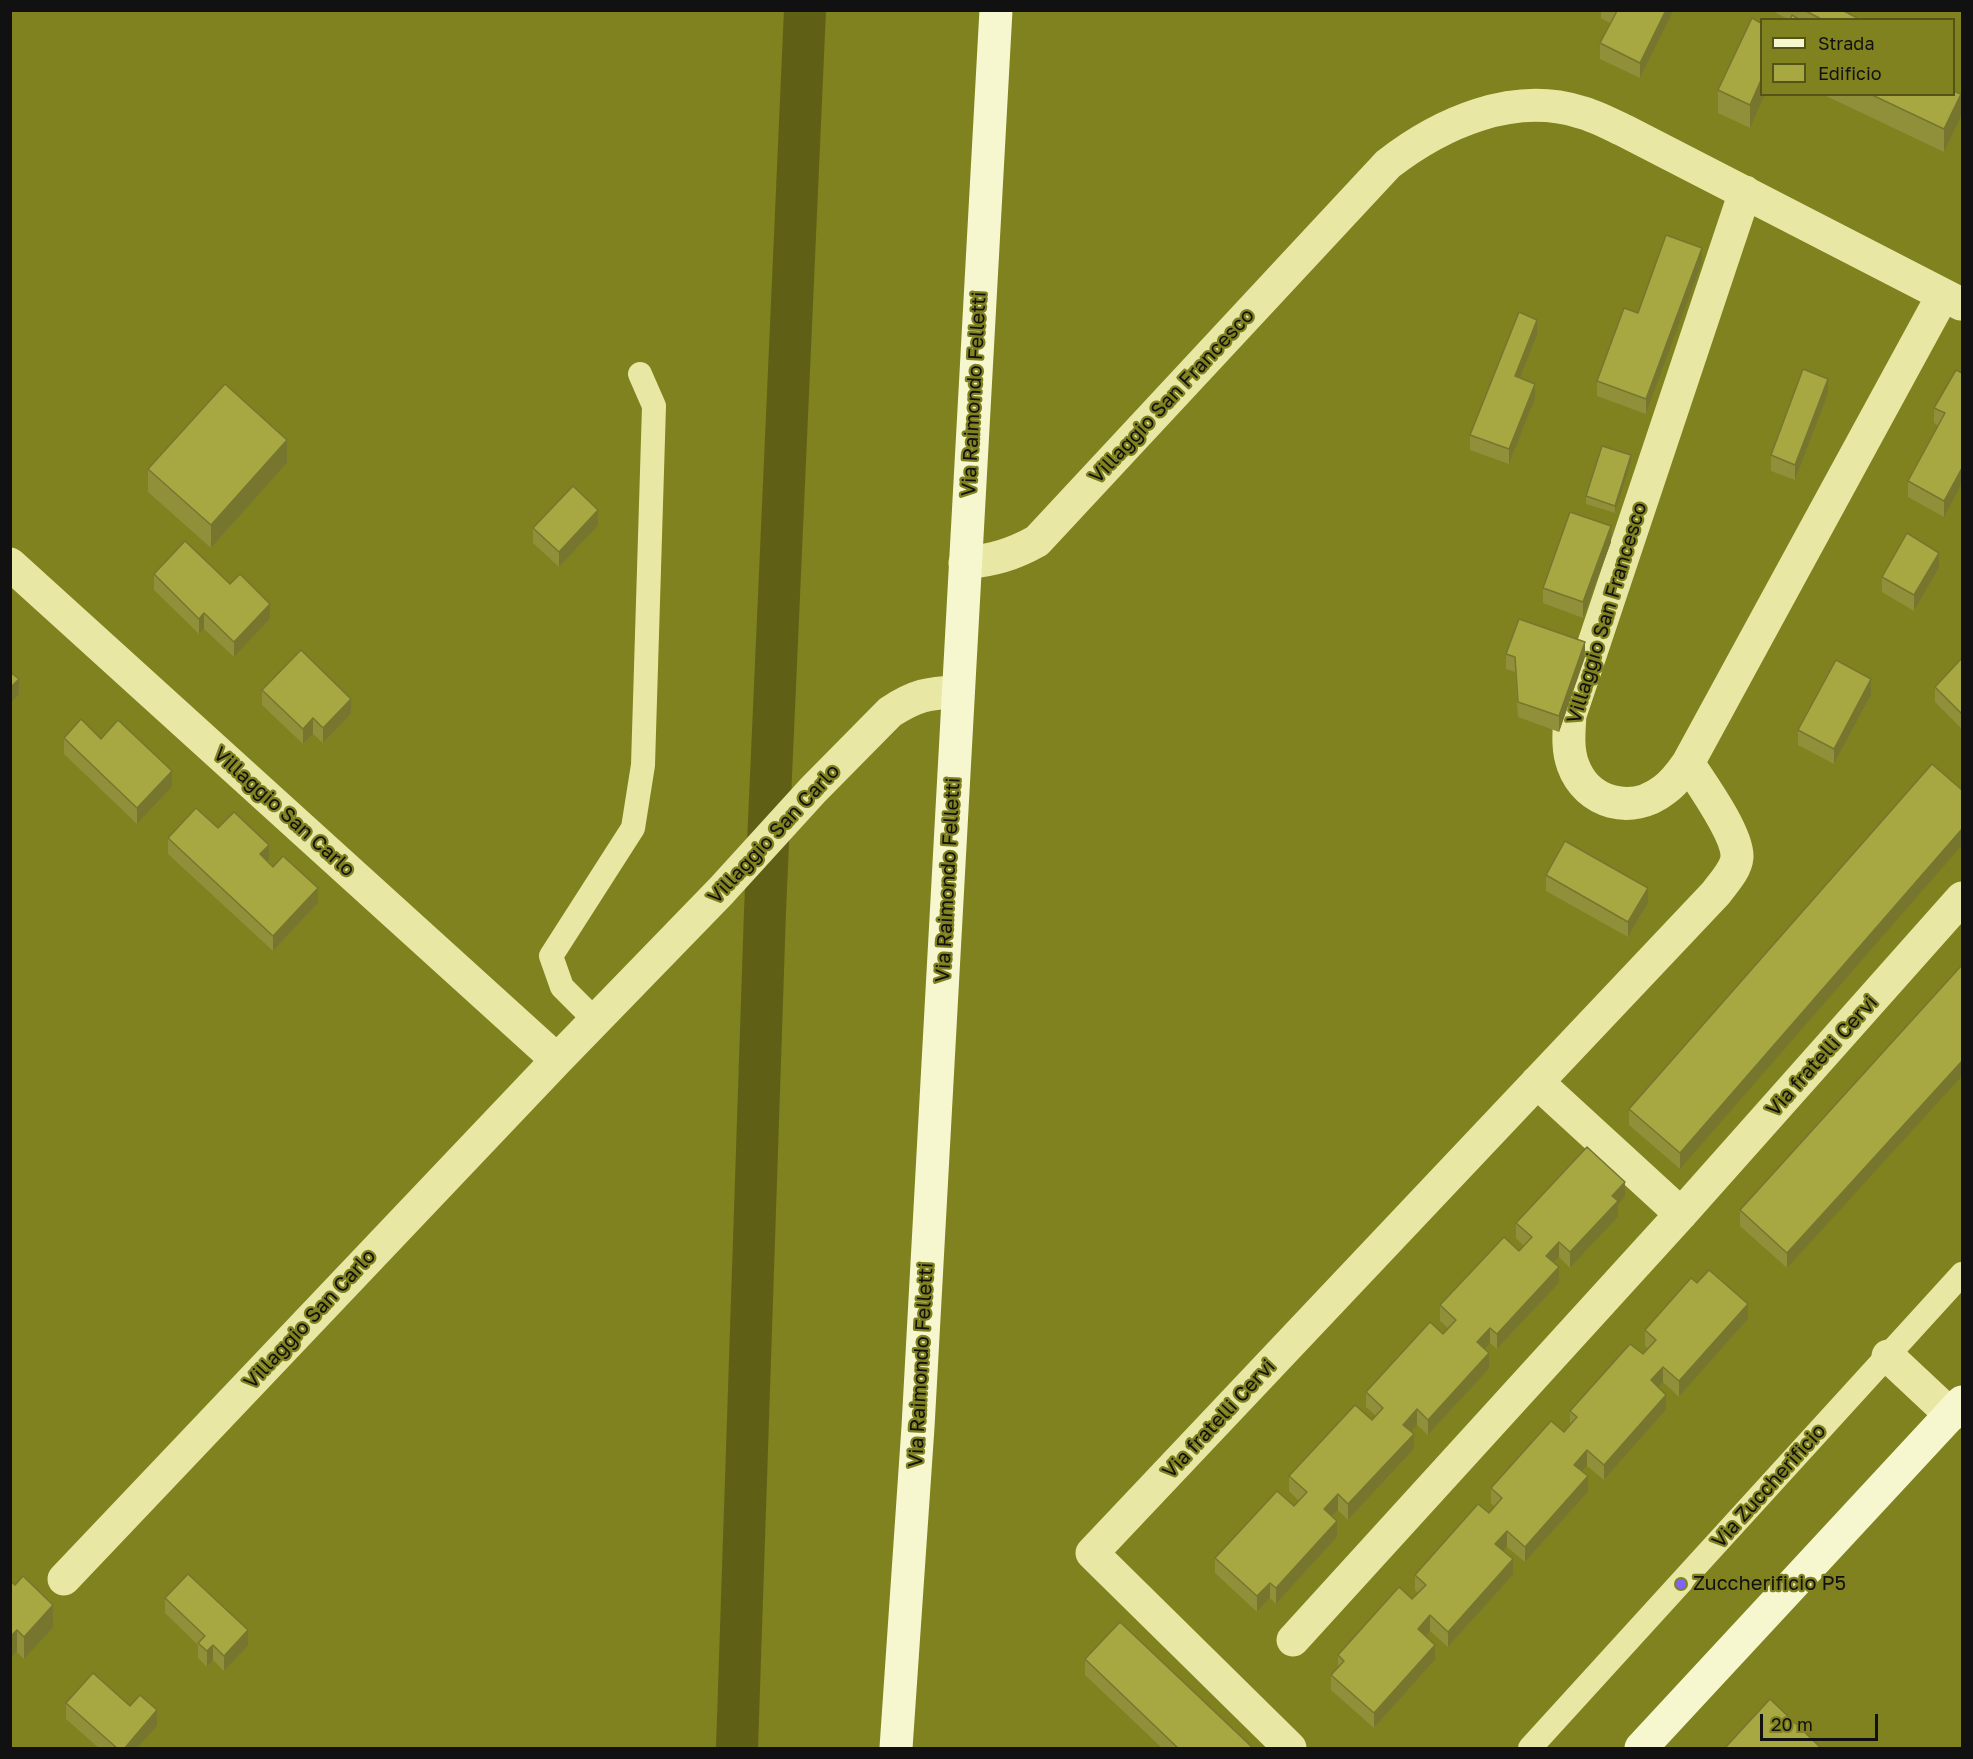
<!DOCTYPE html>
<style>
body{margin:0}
#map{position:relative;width:1973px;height:1759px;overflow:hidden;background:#80811f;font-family:"Golos Text",sans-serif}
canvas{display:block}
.frame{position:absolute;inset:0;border:12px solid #111;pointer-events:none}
.legend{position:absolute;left:1760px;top:18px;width:195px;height:78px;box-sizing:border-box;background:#80811f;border:2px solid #545419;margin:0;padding:8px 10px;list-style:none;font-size:18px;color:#111}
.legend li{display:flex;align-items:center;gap:12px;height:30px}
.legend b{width:30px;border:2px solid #545419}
.scale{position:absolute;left:1760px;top:1714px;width:118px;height:27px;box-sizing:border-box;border:3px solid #111;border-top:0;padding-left:8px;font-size:18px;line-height:21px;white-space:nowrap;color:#111;-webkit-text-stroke:4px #80811f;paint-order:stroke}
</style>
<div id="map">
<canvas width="1973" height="1759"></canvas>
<div class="frame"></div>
<ul class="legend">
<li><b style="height:8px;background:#f6f7cf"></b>Strada</li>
<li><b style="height:16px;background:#a8a843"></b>Edificio</li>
</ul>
<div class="scale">20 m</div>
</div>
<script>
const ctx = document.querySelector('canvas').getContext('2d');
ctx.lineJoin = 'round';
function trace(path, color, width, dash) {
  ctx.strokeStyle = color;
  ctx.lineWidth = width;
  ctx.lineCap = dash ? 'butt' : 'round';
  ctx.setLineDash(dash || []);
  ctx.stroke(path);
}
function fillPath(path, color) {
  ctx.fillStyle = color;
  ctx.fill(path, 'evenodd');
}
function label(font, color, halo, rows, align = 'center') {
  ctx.font = font + ' "Golos Text",sans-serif';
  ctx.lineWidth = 4.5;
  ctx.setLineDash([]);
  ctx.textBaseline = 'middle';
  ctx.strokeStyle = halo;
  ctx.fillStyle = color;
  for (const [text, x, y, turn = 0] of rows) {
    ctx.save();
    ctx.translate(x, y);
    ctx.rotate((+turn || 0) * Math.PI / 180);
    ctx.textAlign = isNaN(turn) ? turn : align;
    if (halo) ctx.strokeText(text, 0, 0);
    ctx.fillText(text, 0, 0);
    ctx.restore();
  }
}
trace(new Path2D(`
 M737,1748L765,911L805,10`), '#5f6015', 42);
trace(new Path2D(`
 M595,1020L562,987L551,956L633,828L643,765L654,406L640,374
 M1530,1748L1962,1274`), '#e8e8a4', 24);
trace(new Path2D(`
 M1745,192L1570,715C1569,731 1567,749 1573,765C1587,804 1632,815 1664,790C1674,783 1681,773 1688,763L1943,295
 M965,563C993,560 1012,555 1037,541L1388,164C1441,123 1513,91 1580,112C1596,116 1612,125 1627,132L1961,304
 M10,564L557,1060
 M1537,1082L1681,1214
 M1888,1356L1951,1415
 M64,1579L557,1060L721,891L813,790L890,712C916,695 928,693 958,692
 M1293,1640L1681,1214L1962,898
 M1290,1748L1092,1553L1716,893C1724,882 1736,870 1737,857C1738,834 1701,783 1688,763`), '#e8e8a4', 33);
trace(new Path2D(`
 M896,1748L918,1427L996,10
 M1641,1748L1962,1402`), '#f6f7cf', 33);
fillPath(new Path2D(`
 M1601,10H1674L1640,78L1600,59V43L1610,23L1601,18Z
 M1776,10H1842L1861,20H1790L1776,13Z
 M1752,18L1750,128L1718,113V90Z
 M1822,94H1953L1961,117L1944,152Z
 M1702,263L1646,414L1597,396V381L1638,313Z
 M1537,335L1520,378L1535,399L1509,464L1470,450V435Z
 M1962,373L1944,517L1908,497V481L1938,425L1934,423V408Z
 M1828,394L1795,480L1771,471V455Z
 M287,463L211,548L148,492V469Z
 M1631,463L1615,513L1586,504V496Z
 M598,526L559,567L533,543V528Z
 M1611,542L1583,618L1543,603V588Z
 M1939,568L1914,611L1882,592V577Z
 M154,574L230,584L270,619L234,657L204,629L199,634L154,590Z
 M1506,654L1585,657L1559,732L1518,717L1515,672L1506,669Z
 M1962,658V729L1935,702V687Z
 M262,690L351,714L323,743L313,734L303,744L262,705Z
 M1871,695L1834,764L1798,745V730Z
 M64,738L101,739L172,787L137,824L64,754Z
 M1932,764L1680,1169L1629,1125V1109Z
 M218,828L269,860L268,861L273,867L318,903L273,951L168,854V838Z
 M1546,875L1648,903L1628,937L1546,891Z
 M1962,965L1787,1268L1740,1226V1210Z
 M1625,1197L1618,1205V1217L1570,1268L1559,1257L1554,1263L1559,1283L1497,1349L1490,1343L1485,1349L1489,1369L1428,1435L1417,1425L1410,1431L1414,1449L1348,1520L1338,1510L1332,1516L1337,1537L1276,1604L1270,1598L1257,1612L1215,1573V1558L1294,1506L1299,1501L1289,1491V1476L1372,1420L1376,1416L1366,1407V1392L1443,1334L1448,1328L1440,1321V1305L1519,1251L1524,1246L1516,1238V1223Z
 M1697,1283L1748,1319L1679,1397L1663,1382L1658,1388L1666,1410L1604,1480L1587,1466L1582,1471L1588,1492L1525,1562L1507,1547L1503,1551L1513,1575L1448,1647L1430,1631L1425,1636L1435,1660L1374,1728L1331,1690V1675L1338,1668V1655L1412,1599L1418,1593L1415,1590V1575L1489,1513L1495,1507L1491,1503V1488L1564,1432L1570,1425V1411L1643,1354L1648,1349L1645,1346V1330Z
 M10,1581L53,1628L24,1659L17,1652L10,1659Z
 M165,1598L248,1646L224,1671L213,1660L207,1667L198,1658V1645L165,1613Z
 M1085,1659L1254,1749H1163L1085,1675Z
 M66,1703L130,1706L157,1726L137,1749H100L66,1719Z`), '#90903a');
fillPath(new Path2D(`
 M1666,10H1674L1640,78V63Z
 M1761,80V94H1765L1750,128V105Z
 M1961,94V117L1944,152V129Z
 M1702,248V263L1646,414V399Z
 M1537,320V335L1515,391V376Z
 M1828,379V394L1795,480V465Z
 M1535,384V399L1509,464V449Z
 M287,440V463L211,548V525Z
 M1631,455V463L1615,513V506Z
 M1962,468V483L1944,517V501Z
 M598,510V526L559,567V552Z
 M1611,526V542L1583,618V602Z
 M1939,553V568L1914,611V595Z
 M270,604V619L234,657V642Z
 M204,613V629L199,634V619Z
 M1585,642V657L1559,732V716Z
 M19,679V694L10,704V688Z
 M1871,679V695L1834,764V749Z
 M351,699V714L323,743V728Z
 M313,718V734L303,744V729Z
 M172,771V787L137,824V808Z
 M1962,829V845L1680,1169V1153Z
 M269,845V860L260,869V854Z
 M318,888V903L273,951V936Z
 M1648,888V903L1628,937V922Z
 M1962,1061V1076L1787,1268V1253Z
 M1625,1182V1197L1618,1205V1217L1570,1268V1252L1612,1196Z
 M1559,1242V1257L1546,1271V1256Z
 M1559,1267V1283L1497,1349V1334Z
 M1748,1304V1319L1679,1397V1381Z
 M1490,1328V1343L1477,1358V1342Z
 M1489,1353V1369L1428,1435V1420Z
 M1663,1367V1382L1651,1396V1380Z
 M1666,1395V1410L1604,1480V1465Z
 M1417,1409V1425L1403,1440V1425Z
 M1414,1434V1449L1348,1520V1504Z
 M1587,1450V1466L1574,1480V1465Z
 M1588,1476V1492L1525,1562V1547Z
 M1338,1494V1510L1324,1524V1509Z
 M1337,1521V1537L1276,1604V1588Z
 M1507,1531V1547L1495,1559V1544Z
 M1513,1559V1575L1448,1647V1632Z
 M1270,1583V1598L1257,1612V1596Z
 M53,1605V1628L24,1659V1637Z
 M1430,1615V1631L1418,1645V1629Z
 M17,1630V1652L10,1659V1637Z
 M248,1630V1646L224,1671V1656Z
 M213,1645V1660L207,1667V1651Z
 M1435,1645V1660L1374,1728V1713Z
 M157,1710V1726L137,1749H124Z`), '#76762f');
const building = new Path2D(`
 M1615,10H1666L1640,63L1600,43L1617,11Z
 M1804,10H1842L1861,20H1823Z
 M1792,15L1800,20H1790Z
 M1752,18L1761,23V80L1750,105L1718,90Z
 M1953,91L1961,94L1944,129L1870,94H1953Z
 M1666,235L1702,248L1646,399L1597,381L1624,308L1638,313Z
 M1519,312L1537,320L1515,376L1535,384L1509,449L1470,435Z
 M1803,369L1828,379L1795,465L1771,455Z
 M1956,370L1962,373V468L1944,501L1908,481L1945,413L1934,408Z
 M225,384L287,440L211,525L148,469Z
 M1602,446L1631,455L1615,506L1586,496Z
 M573,486L598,510L559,552L533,528Z
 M1570,512L1611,526L1583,602L1543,588Z
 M1907,533L1939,553L1914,595L1882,577Z
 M185,541L230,584L240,574L270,604L234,642L204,613L199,619L154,574Z
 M1519,619L1585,642L1559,716L1518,702L1515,657L1506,654Z
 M301,650L351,699L323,728L313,718L303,729L262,690Z
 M1962,658V714L1935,687Z
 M1836,660L1871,679L1834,749L1798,730Z
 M10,672L19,679L10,688Z
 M81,719L101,739L118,720L172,771L137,808L64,738Z
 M1932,764L1962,790V829L1680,1153L1629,1109Z
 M196,808L218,828L234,812L269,845L260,854L273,867L283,856L318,888L273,936L168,838Z
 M1565,841L1648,888L1628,922L1546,875Z
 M1962,965V1061L1787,1253L1740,1210Z
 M1587,1147L1625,1182L1612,1196L1618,1201L1570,1252L1559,1242L1546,1256L1559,1267L1497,1334L1490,1328L1477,1342L1489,1353L1428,1420L1417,1409L1403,1425L1414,1434L1348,1504L1338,1494L1324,1509L1337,1521L1276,1588L1270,1583L1257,1596L1215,1558L1277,1491L1294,1506L1307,1492L1289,1476L1355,1405L1372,1420L1383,1408L1366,1392L1430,1322L1443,1334L1456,1320L1440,1305L1504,1237L1519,1251L1532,1237L1516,1223Z
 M1709,1270L1748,1304L1679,1381L1663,1367L1651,1380L1666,1395L1604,1465L1587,1450L1574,1465L1588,1476L1525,1547L1507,1531L1495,1544L1513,1559L1448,1632L1430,1615L1418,1629L1435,1645L1374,1713L1331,1675L1344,1661L1338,1655L1399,1587L1412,1599L1426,1585L1415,1575L1478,1504L1489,1513L1502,1498L1491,1488L1551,1421L1564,1432L1577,1417L1570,1411L1630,1344L1643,1354L1656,1340L1645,1330L1691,1278L1697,1283Z
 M188,1574L248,1630L224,1656L213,1645L207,1651L198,1643L205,1636L165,1598Z
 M23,1576L53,1605L24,1637L17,1630L10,1637V1581L15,1585Z
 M1120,1622L1254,1749H1179L1085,1659Z
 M93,1673L130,1706L140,1695L157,1710L124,1749H118L66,1703Z
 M1770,1699L1822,1749H1724Z`);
fillPath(building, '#a8a843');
trace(building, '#76762f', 1.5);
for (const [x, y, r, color] of [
 [1681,1584,6,"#7b64f7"]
]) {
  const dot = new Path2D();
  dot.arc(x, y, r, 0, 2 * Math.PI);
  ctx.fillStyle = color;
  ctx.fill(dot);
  trace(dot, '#80811f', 2);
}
label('20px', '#111', '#80811f', [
 ["Via Raimondo Felletti",974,394,-87],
 ["Villaggio San Francesco",1172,396,-47],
 ["Villaggio San Francesco",1607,613,-73],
 ["Villaggio San Carlo",284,812,42],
 ["Villaggio San Carlo",774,834,-47],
 ["Via Raimondo Felletti",948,880,-87],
 ["Via fratelli Cervi",1822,1056,-48],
 ["Villaggio San Carlo",310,1319,-47],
 ["Via Raimondo Felletti",921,1365,-87],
 ["Via fratelli Cervi",1219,1419,-47],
 ["Via Zuccherificio",1769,1486,-48]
]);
label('20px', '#111', '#80811f', [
 ["Zuccherificio P5",1693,1584]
], 'left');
</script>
